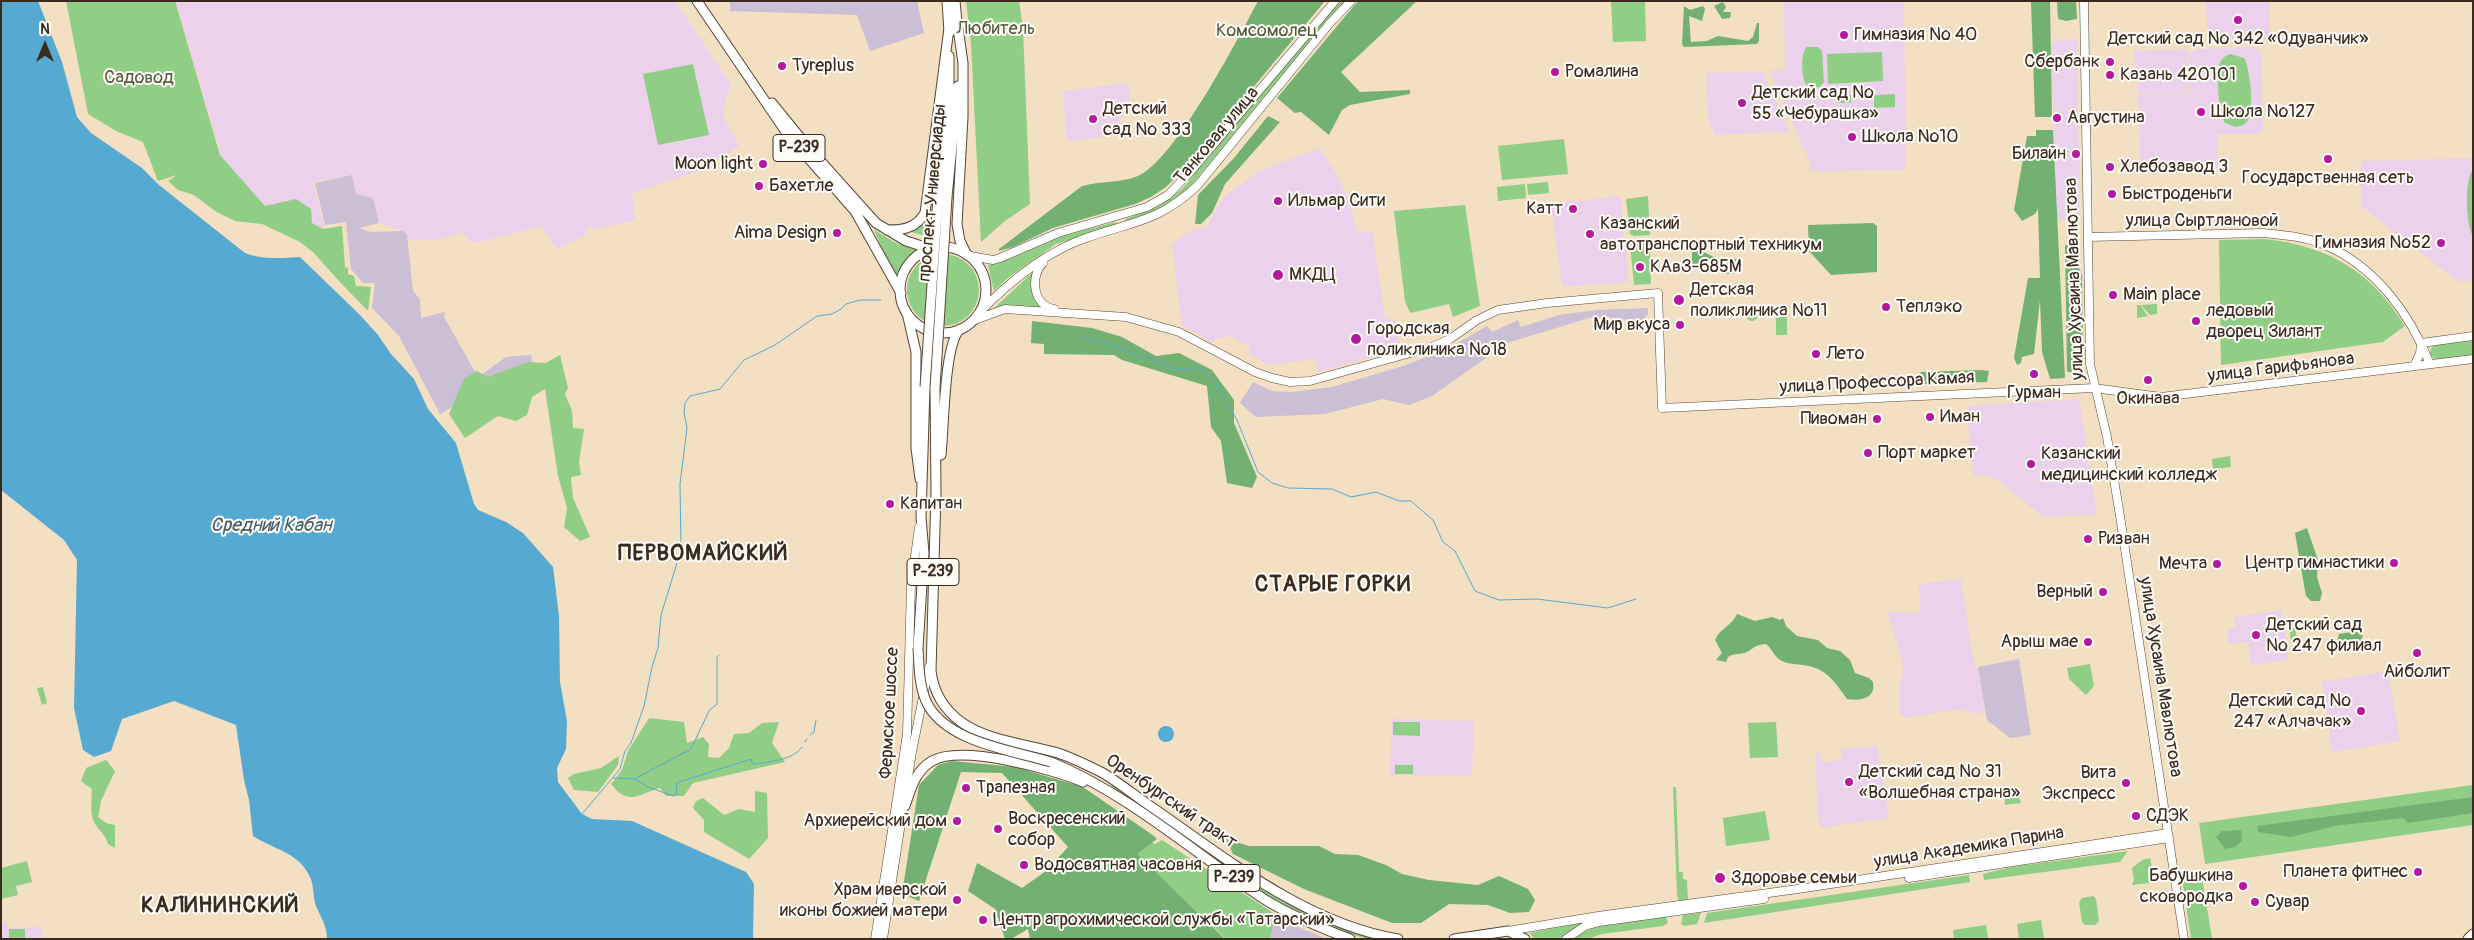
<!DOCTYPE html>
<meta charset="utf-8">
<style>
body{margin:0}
#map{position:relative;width:2474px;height:940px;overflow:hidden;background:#f3dfc2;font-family:Pangolin,sans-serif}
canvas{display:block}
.frame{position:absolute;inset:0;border:2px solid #3b2a1e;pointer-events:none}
.north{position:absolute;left:20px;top:20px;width:50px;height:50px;-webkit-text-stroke:4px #fdfcf7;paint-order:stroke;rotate:0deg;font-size:14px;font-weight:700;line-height:20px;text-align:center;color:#3b2a1e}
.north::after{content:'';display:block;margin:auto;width:18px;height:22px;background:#3b2a1e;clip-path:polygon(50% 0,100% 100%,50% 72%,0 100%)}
</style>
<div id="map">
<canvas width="2474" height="940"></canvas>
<div class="frame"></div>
<div class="north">N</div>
</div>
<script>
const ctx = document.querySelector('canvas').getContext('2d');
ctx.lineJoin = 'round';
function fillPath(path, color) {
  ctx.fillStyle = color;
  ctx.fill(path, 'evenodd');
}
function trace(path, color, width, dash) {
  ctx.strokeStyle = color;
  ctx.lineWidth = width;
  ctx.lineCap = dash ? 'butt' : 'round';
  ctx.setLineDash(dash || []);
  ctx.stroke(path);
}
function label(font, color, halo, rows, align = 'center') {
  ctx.font = font + ' Pangolin,sans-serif';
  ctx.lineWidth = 4;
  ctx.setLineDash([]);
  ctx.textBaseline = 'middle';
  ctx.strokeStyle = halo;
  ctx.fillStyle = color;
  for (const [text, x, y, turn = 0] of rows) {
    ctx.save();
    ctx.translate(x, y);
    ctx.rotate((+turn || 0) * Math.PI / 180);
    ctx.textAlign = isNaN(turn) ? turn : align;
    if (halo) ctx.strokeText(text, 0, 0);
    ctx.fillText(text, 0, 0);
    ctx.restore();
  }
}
fillPath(new Path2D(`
 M175,1H675L731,85L723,107L724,118L739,146L699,171L632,193L635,220L595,229L587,228L584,236L557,249L542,226L474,243L461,232L442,239L408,240L402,231L379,223L373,198L356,194L352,175L313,182L324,226L307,244L213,166L221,154Z
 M1784,1H1904L1906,170L1809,171V160L1769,70L1785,69Z
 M2206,1H2269L2270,38L2208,40Z
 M2077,39L2080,219H2056L2051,43L2056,40Z
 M2257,47L2261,56L2263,130L2258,134H2217L2218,169L2141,170L2138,95L2189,94V55L2196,49Z
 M2188,49V93L2138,94L2134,51Z
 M1762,71L1790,132L1715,135L1708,117L1706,73Z
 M1128,83L1130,102L1112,136L1067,141L1063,91Z
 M1320,148L1337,175L1351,206L1356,233L1372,230L1385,319L1391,318L1394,320L1401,349L1318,372L1316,359L1268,365L1250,354L1249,346L1231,336L1217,338L1212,342L1182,326L1172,244L1190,230L1206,228L1224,197L1257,172Z
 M2473,158V281H2457L2361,206V161Z
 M1620,196L1629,282L1562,287L1551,204Z
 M2079,399L2097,515L2043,517L1999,481L1989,476H1974L1970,451L1967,406Z
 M1961,579L1972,653L1976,668L1980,673L1985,712L1975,714L1962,709L1904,718L1900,714V681L1902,680L1903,665L1888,612L1920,613L1919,584Z
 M2282,610L2288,660L2251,665L2248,642L2229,644L2227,629L2236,628L2234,617Z
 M2388,671L2400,741L2332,752L2322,682Z
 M1392,719L1474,721L1472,776L1390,775Z
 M1877,746L1889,818L1819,828L1815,753L1819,752L1822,763L1843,759L1841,749Z
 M7,922L8,928L40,927L44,939H1V924Z`), '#ebd1eb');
fillPath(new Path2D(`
 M730,1H917L924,33L870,51L857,15L730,11Z
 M352,175L356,194L373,198L379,223L359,228L371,232L403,231L407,235L413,291L420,299L421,318L445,312L444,317L478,377L506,357L531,355L532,363L440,414L399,336L372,308L375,283H363L351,269L346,222L325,225L315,183Z
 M1648,308V314L1643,320L1610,319V317L1589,318L1507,343L1432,396L1409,405L1383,399L1325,414L1256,417L1240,403L1253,382L1272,391L1291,392L1332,387L1403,366L1445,350L1487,326L1492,332L1518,320L1521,327L1559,315L1597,310Z
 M2019,659L2031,735L2010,738L1987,720L1978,667Z
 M1284,919L1296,926L1327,939H1270L1273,926L1275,922L1281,924Z`), '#cbbfd5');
fillPath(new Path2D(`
 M66,1H175L220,155L265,206L296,199L311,209L312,223L323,229L342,226L345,267L348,268V274L354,276L356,286L371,287L368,311L338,280L314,253L300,242L262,224L235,221L215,211L194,195L178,190L168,181L177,175L158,181L143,142L116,131L88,114Z
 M966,1H1019L1023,29L1030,204L1005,221L981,242L971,44Z
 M1340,1H1346L1327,21L1185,193L1160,211L1125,222V219L1157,207L1182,189L1324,18Z
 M1611,1H1645L1646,41L1613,42Z
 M1807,47H1818L1822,51L1824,82L1820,87H1808C1801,81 1800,53 1807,47Z
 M1882,52L1883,81L1828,84L1827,54Z
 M2230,54L2244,58C2250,66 2254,109 2249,118C2247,124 2242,126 2236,127L2225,123C2219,115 2216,75 2219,65C2221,59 2225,56 2230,54Z
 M693,64L709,135L658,145L643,74Z
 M1895,94V107L1874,108V95Z
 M1836,95H1851V103H1836Z
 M1564,139L1568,174L1502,180L1498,146Z
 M2473,170V236C2466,226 2464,179 2473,170Z
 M1548,182L1549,193L1528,195L1527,184Z
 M1525,184L1526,198L1498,201L1497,187Z
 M1648,196L1650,235L1634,236L1630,234L1626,199Z
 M1465,205L1480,306L1453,317L1449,304L1410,313L1405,301L1394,211Z
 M927,217L926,236L908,231L920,226Z
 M1115,222L1117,223L1116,226L1056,244L1009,277L994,291L988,265L1009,259L1063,236Z
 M874,230L896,243L919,251L904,263L895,278Z
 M1650,239L1651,284L1634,285L1630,244L1635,240Z
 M2266,239C2331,247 2371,272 2405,326L2383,342L2221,365L2219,240Z
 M907 290a36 36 0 1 1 72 0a36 36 0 1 1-72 0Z
 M1033,272L1035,298L1040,308L992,310Z
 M2157,304V314L2150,315L2141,305Z
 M2137,305H2140L2148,316L2137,318Z
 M1746 315a6 6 0 1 1 12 0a6 6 0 1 1-12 0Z
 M1776,316H1787V335H1776Z
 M2473,337V356L2440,361L2432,357L2430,352L2433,343Z
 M560,355L568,388L565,394L572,411L573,428L584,429L579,462L581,475L571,477L573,498L590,537L580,541L564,527L567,508L558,476L545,389L532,397L527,415L516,421L498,416L465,438L449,414L464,379L477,371L488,377L528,362L546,363Z
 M2230,456L2231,467L2213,469L2212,459Z
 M2289,622H2295L2297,644H2291Z
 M2090,664L2094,686L2086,695L2069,679L2067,668Z
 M43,687L47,703L42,705L37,688Z
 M649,718L684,722L687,743L703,737L709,744L708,757L719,758L729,748L734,734L749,733L762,723L779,722L772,743L785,762L693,783L684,796H666L660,788C637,795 628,806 611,784L622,770L628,751Z
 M1393,722H1420V736L1393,735Z
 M1776,722L1778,757L1750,758L1748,723Z
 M619,756L618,765L598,792L574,790L568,778L574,774L601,768Z
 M106,760L115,771L101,801L98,817L106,823L115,825V848L108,844C104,832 101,833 95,824C89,815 92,799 92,789L81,781L86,768Z
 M1395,765H1413V774H1395Z
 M1113,785C1196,845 1277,909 1377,939C1360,939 1345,932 1330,926C1250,893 1181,839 1112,788Z
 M2473,785V825L2205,864L2199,823Z
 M1673,787H1676L1679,872H1683V879L1687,880L1688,900L1679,901L1677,895Z
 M2016,790L2021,803L2005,805L2004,791Z
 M755,791L767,793L768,838L749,859L704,832V820L693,808L696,801L703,798L724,815L739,809L755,812Z
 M1092,805L1155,844L1162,840L1278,916L1273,926L1270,939H1226L1089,810Z
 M1765,811L1770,840L1726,846L1723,818Z
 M2128,851L2120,862L1984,880L1983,874L2011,867Z
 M2150,858L2153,871L2150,874L2149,883L2132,885L2134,879L2132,868L2142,860Z
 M27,861L32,882L16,886L18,895L1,899V868Z
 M2201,871L2212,939H2191L2182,878L2188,873Z
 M1969,875L1970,882L1704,923L1707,913Z
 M2094,896L2096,899L2099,921L2095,925H2085L2082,922L2079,902L2082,898Z
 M1701,913L1697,924L1684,926L1681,924L1683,915Z
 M1666,916L1668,923L1663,926L1602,934L1587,939H1572C1600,920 1633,920 1666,916Z
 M2041,920L2044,939H2019L2017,924Z
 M1586,922L1561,939H1535L1529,933Z
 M1986,925L1988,939H1954L1953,930Z
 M9,929H25V939H9Z`), '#8fce84');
fillPath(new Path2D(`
 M1258,1H1325L1191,162L1166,187L1151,197L1135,204L1053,228L1013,247L999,251V249L1082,186C1100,181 1121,183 1138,176C1174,161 1238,39 1258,1Z
 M1358,1H1417L1341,72L1360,92L1410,90V94L1350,105L1342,110L1329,135L1301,112L1295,113L1277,98Z
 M2031,1H2050L2052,117H2035Z
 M2057,1H2076L2077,19L2066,21L2058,19Z
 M1723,2L1726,7L1723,12H1731L1730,18L1722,19L1714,6Z
 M1684,6L1690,10L1703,6L1705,9L1702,21L1689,16L1691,42L1707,41L1718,36L1748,41L1753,37L1757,23H1759V41L1757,44L1684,47L1682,44Z
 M1268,116L1280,122L1225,184L1212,213L1201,224H1195L1198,195L1234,158Z
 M2036,130H2053L2065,378L2050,379L2042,352L2040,300L2034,354L2022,357L2021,363L2017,365L2014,358L2028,278H2040L2038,209L2035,214L2022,221L2014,210L2027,136H2036Z
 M1873,223L1877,226V272L1831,275L1809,251L1808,225Z
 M2065,245H2069L2082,275L2083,366L2075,373L2068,372L2067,370Z
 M1695,248L1716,258L1736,259L1738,272C1727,276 1722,274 1714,265L1692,264V253Z
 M1032,321L1092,328L1122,337L1156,356L1179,353L1212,370L1234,400V423L1257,477L1252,488L1227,483L1221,441L1211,427L1207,386L1122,360L1114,355L1044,354V344L1031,343Z
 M1980,370L1989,371L1987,382L1925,384L1920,372Z
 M2307,528L2318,560L2317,577L2322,593L2320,601H2311L2306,596L2295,533Z
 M1737,614L1755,621L1772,617L1780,620L1783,618L1786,626L1797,636L1818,640L1827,648L1840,651L1850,660L1855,673L1869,678L1873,682C1876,699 1860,701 1847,699C1837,685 1828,670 1809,666C1801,664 1790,665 1782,661C1775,658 1772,649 1766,644C1752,645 1754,650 1744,653C1738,655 1734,653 1728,657L1726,662L1716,660L1722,653L1715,640C1720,628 1732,626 1737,614Z
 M2357,631L2363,636L2360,642L2347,645L2337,642L2339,634Z
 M952,761L1015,767L1083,787L1154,836L1157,839L1137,854L1225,939H1030L1028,929L1011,939H1005L995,909L968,891L977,863L1022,888L1046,871L1068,847L1002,773L961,772L919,901L902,894L919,785L938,765Z
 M2473,797V813L2408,823L2403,818L2334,826L2291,837L2258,832L2257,826Z
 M2241,830L2242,841L2235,847L2225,849L2216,837L2222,831Z
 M1226,839L1249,846H1319L1335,854L1358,855L1386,865L1402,874L1429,880L1478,885L1499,876L1528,889L1535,900L1529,912L1510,913L1488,905L1449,904L1421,923H1392L1304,889L1233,854Z`), '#73b172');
fillPath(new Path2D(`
 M1,1H38L62,62L77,117L91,133L142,168L159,185L245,253C262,260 282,258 300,257L360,315L378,335L391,354L414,379L428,409L456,443L474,504L478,510L506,522L523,533L553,567L559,616L560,682L567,721L566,749L557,768L558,782L582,814L592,819L632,821L746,872L754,884L753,939H327C327,925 321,918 316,906C313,898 314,888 311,879C300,852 274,850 253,836L249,800L244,780L236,725L174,701L122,719L111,751L94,757L83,750L74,708L77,560L64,540L1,490Z
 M1158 734a8 8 0 1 1 16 0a8 8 0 1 1-16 0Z`), '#56aad2');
trace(new Path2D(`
 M1084,338L1098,341L1180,370L1199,367L1214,381L1237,420L1258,472L1272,483L1288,488L1332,489L1351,497L1376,492L1399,501H1411L1433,520L1443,542L1455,551L1475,591L1499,600L1537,599L1608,608L1636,599
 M810,735L814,732L816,720
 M805,742L807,739
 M613,778L635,779L648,787L673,796L677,794L676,783L751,759L753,764H757C771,761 794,760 802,747
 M636,778L691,749L709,711L717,704V657L719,655
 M582,814L620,769L625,751L631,743L644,706L652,667L658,648L661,615L681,550L680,484L687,428L684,413L685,403L690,396L720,389L744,360L775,345L817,316L832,314L841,309L846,304L860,300H881`), '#56aad2', 1);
const secondary = new Path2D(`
 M2084,1L2090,364L2107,437L2120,516L2184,939
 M2088,237L2264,233C2284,235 2306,237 2325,245C2376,267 2410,314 2430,364
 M970,256L993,260L1000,258L1058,233L1147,207L1168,195L1191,171L1335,1
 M1043,263C1029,277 1034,306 1054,309
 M978,314C1008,283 1045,252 1086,238C1134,221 1159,222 1198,185L1330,23L1351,1
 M972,321L1005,309L1126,317L1179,332L1255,372L1272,378L1290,382L1310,381L1432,347L1450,339L1477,320L1498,310L1547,303L1658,293L1662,408L2094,388L2161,397L2473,359
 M2421,343L2473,336
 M2414,366L2420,353L2421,345
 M1909,878L2169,838
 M1508,931L1598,916L1798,889L2168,833
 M875,939L907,734L911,585L919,527
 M883,939L912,752L929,667
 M1566,939L1585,926L1599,922L1764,899`);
const primary = new Path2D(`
 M697,1L788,135L855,211L901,293
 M947,1L949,33
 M955,1L958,33
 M958,28L963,63V117L957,224L960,241L967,255
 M772,103L807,146L876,223L906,241L928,248L941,247
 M938,197L949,93V56
 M947,197L958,86
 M887,230C904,230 916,228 925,213L949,28
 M900 290a43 43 0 1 1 86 0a43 43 0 1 1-86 0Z
 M907,313L916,352V448L920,479
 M935,388L936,492L931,671C934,693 943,708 961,722C987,741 1027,744 1058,753C1073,758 1089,766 1103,773C1121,784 1138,798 1156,810C1231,862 1306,923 1398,939
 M941,455C944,428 944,344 960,329
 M918,648L924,553L921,517L925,387
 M1051,762C1129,794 1194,853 1264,899C1291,916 1321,928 1350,939
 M905,806C911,789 915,771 932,761C962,744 1052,769 1083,782
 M1454,939L1508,931L1525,939
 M2468,939L2473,934`);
trace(secondary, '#574537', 9);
trace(primary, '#574537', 11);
trace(secondary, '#fff', 8);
trace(primary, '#fff', 9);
const primaryBridge = new Path2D(`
 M925,387L938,197
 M935,388L947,197
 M918,648C919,665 919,685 926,701C944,742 1012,750 1051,762`);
trace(primaryBridge, '#574537', 11, []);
trace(primaryBridge, '#fff', 9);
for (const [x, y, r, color] of [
 [2238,20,5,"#b5179e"],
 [1844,35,5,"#b5179e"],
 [2110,62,5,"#b5179e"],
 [782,66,5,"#b5179e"],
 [1555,72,5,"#b5179e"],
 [2110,75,5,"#b5179e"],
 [1742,103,5,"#b5179e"],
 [2201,112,5,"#b5179e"],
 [2057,118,5,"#b5179e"],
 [1093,119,5,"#b5179e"],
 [1852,137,5,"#b5179e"],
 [2076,154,5,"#b5179e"],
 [2328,159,5,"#b5179e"],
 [763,164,5,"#b5179e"],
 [2110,167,5,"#b5179e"],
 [759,186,5,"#b5179e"],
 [2112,194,5,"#b5179e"],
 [1278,201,5,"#b5179e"],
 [1573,209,5,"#b5179e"],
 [837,233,5,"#b5179e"],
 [1590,234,5,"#b5179e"],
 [2441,243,5,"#b5179e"],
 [1640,267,5,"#b5179e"],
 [1278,275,6,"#b5179e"],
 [2113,295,5,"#b5179e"],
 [1679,300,6,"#b5179e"],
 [1886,307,5,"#b5179e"],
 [2196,321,5,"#b5179e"],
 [1680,325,5,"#b5179e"],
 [1356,339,6,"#b5179e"],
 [1816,354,5,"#b5179e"],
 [2034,374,5,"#b5179e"],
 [2148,380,5,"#b5179e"],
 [1930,417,5,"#b5179e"],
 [1877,419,5,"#b5179e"],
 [1868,453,5,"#b5179e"],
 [2031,464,5,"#b5179e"],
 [890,504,5,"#b5179e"],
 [2088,539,5,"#b5179e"],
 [2394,563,5,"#b5179e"],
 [2217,564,5,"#b5179e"],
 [2103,592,5,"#b5179e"],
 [2256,635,5,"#b5179e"],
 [2088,642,5,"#b5179e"],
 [2417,653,5,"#b5179e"],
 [2361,711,5,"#b5179e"],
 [1849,782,5,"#b5179e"],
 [2126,783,5,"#b5179e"],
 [966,788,5,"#b5179e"],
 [2136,816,5,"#b5179e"],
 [957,821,5,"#b5179e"],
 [998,829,5,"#b5179e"],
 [1024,865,5,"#b5179e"],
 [2418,872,5,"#b5179e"],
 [1720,878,6,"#b5179e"],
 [2243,886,5,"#b5179e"],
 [957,900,5,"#b5179e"],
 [2255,902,5,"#b5179e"],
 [983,920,5,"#b5179e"]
]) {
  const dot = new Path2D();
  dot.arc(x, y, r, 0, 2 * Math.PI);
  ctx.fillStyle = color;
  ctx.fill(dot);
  trace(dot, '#fdfcf7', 2);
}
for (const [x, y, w] of [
 [799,148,52],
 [933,572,52],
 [1234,878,52]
]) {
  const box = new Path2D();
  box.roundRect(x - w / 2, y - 13.5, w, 27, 4);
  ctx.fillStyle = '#fdfcf7';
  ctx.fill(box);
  trace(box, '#3b2a1e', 1);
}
label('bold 16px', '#3b2a1e', null, [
 ["Р-239",799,148],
 ["Р-239",933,572],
 ["Р-239",1234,878]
]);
label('18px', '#545b3d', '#fdfcf7', [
 ["Любитель",996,29],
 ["Комсомолец",1267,31],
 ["Садовод",139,78]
]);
label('18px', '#3b2a1e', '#fdfcf7', [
 ["Гимназия № 40",1854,35],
 ["Детский сад № 342 «Одуванчик»",2238,39,"center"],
 ["Сбербанк",2100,62,"right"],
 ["Tyreplus",792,66],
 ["Ромалина",1565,72],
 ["Казань 420101",2120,75],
 ["Детский сад №",1752,93],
 ["55 «Чебурашка»",1752,114],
 ["Детский",1103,109],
 ["сад № 333",1103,130],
 ["Школа №127",2211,112],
 ["Августина",2067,118],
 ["Школа №10",1862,137],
 ["Билайн",2066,154,"right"],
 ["Moon light",753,164,"right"],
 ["Хлебозавод 3",2120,167],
 ["Государственная сеть",2328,178,"center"],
 ["Бахетле",769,186],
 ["Быстроденьги",2122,194],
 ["Ильмар Сити",1288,201],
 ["Катт",1563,209,"right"],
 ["Казанский",1600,224],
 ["автотранспортный техникум",1600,245],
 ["Aima Design",827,233,"right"],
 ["Гимназия №52",2431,243,"right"],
 ["КАвЗ-685М",1650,267],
 ["МКДЦ",1289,275],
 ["Детская",1690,290],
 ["поликлиника №11",1690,311],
 ["Main place",2123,295],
 ["Теплэко",1896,307],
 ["ледовый",2206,311],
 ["дворец Зилант",2206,332],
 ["Мир вкуса",1670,325,"right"],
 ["Городская",1367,329],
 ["поликлиника №18",1367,350],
 ["Лето",1826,354],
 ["Гурман",2034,393,"center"],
 ["Окинава",2148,399,"center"],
 ["Иман",1940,417],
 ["Пивоман",1867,419,"right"],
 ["Порт маркет",1878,453],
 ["Казанский",2041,454],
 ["медицинский колледж",2041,475],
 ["Капитан",900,504],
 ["Ризван",2098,539],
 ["Центр гимнастики",2384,563,"right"],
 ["Мечта",2207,564,"right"],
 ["Верный",2093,592,"right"],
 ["Детский сад",2266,625],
 ["№ 247 филиал",2266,646],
 ["Арыш мае",2078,642,"right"],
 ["Айболит",2417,672,"center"],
 ["Детский сад №",2351,701,"right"],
 ["247 «Алчачак»",2351,722,"right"],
 ["Детский сад № 31",1859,772],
 ["«Волшебная страна»",1859,793],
 ["Вита",2116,773,"right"],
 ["Экспресс",2116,794,"right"],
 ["Трапезная",976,788],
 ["СДЭК",2146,816],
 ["Воскресенский",1008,819],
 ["собор",1008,840],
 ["Архиерейский дом",947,821,"right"],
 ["Водосвятная часовня",1034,865],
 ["Планета фитнес",2408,872,"right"],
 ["Бабушкина",2233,876,"right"],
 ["сковородка",2233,897,"right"],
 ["Здоровье семьи",1731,878],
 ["Храм иверской",947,890,"right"],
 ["иконы божией матери",947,911,"right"],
 ["Сувар",2265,902],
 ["Центр агрохимической службы «Татарский»",993,920]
], 'left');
label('18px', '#3b2a1e', '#fdfcf7', [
 ["Танковая улица",1217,136,-50],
 ["проспект Универсиады",933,193,-85],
 ["улица Сыртлановой",2202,221],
 ["улица Хусаина Мавлютова",2075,279,-92],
 ["улица Гарифьянова",2281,368,-7],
 ["улица Профессора Камая",1877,383,-3],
 ["улица Хусаина Мавлютова",2160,677,81],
 ["Фермское шоссе",890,713,-87],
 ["Оренбургский тракт",1171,802,34],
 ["улица Академика Парина",1969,848,-9]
]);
label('italic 19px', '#465d66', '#fdfcf7', [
 ["Средний Кабан",271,526]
]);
ctx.letterSpacing = '1px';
label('bold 22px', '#3b2a1e', '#fdfcf7', [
 ["ПЕРВОМАЙСКИЙ",703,554],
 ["СТАРЫЕ ГОРКИ",1333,585],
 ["КАЛИНИНСКИЙ",220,906]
]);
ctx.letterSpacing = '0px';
</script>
